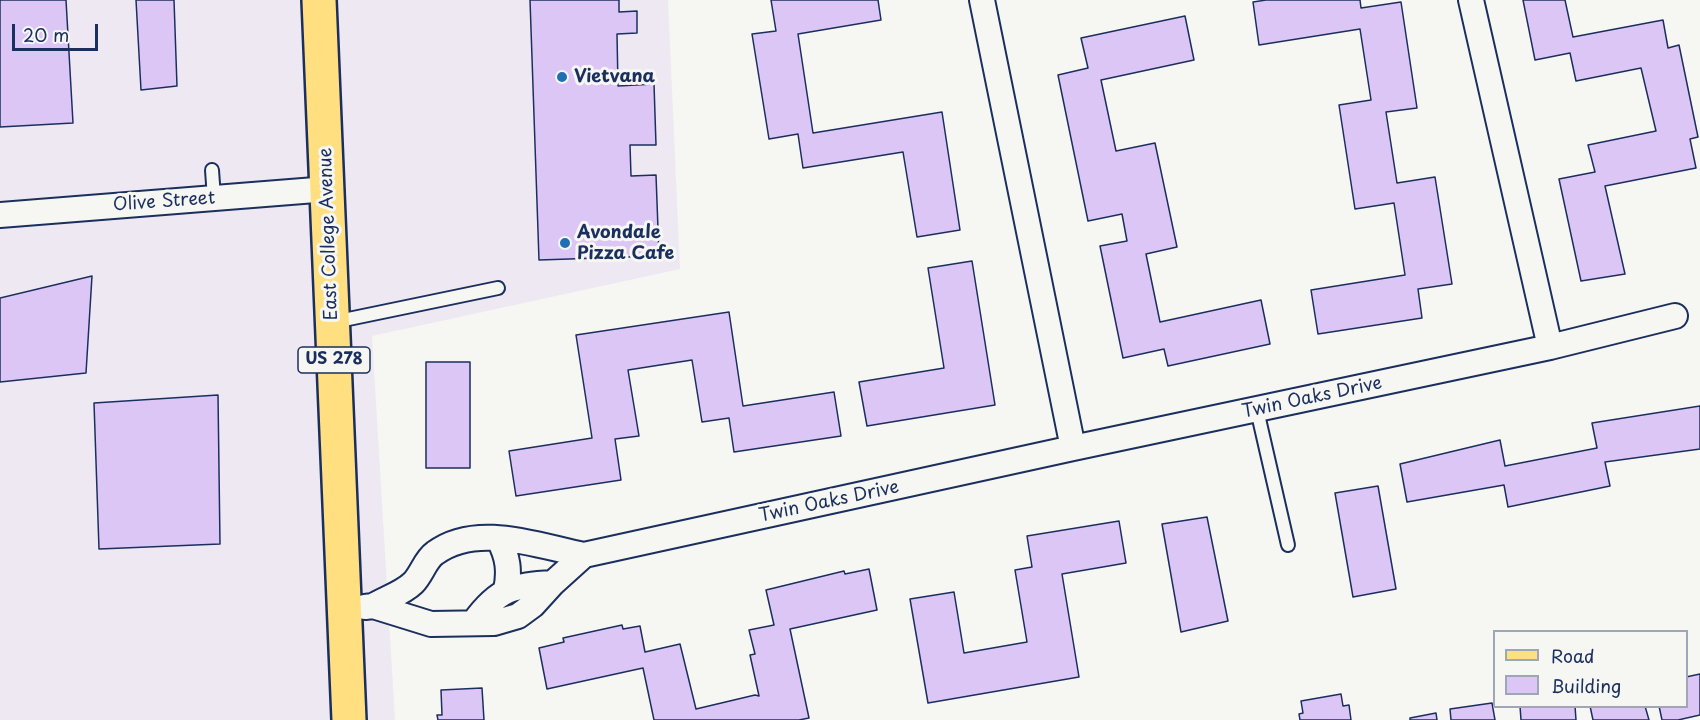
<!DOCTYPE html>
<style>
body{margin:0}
#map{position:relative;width:1700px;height:720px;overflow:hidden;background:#f6f6f2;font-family:"Playpen Sans",sans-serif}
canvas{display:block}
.legend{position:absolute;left:1493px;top:630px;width:195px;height:78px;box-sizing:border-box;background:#f6f6f2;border:2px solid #9ea6b7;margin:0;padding:8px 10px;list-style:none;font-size:18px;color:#1b2f5e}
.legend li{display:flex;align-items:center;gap:12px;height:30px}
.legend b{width:30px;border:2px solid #9ea6b7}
.scale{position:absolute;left:12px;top:24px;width:86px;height:27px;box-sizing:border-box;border:3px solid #1b2f5e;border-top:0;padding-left:8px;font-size:18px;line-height:21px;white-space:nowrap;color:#1b2f5e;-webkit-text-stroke:4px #f6f6f2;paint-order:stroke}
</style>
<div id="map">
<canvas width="1700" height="720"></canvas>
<ul class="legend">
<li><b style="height:8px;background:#ffdf80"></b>Road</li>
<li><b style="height:16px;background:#dcc6f6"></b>Building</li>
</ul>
<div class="scale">20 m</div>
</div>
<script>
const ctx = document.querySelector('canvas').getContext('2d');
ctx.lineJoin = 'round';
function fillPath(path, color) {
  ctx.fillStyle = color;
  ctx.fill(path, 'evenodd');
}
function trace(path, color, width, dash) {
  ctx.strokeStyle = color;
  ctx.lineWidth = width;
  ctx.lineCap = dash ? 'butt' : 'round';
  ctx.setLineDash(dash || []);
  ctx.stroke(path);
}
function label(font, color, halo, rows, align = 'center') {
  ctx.font = font + ' "Playpen Sans",sans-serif';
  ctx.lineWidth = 6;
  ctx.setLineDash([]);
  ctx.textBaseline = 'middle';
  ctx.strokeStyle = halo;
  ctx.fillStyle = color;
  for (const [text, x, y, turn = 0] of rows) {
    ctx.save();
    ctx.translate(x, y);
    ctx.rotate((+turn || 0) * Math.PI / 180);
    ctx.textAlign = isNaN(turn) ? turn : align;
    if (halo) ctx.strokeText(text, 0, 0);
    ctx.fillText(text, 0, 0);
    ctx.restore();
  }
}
fillPath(new Path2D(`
 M0,0H668L680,269L372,336L395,720H0Z`), '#eee8f3');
const building = new Path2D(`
 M0,0H66L73,123L0,127Z
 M136,0H174L177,86L141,90Z
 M530,0H619V12L637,11V33L617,34L618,86L654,84L656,145H630L631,176L656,175L659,256L539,260Z
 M771,0H878L881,20L798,34L813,133L942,112L960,230L917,237L903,152L803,168L798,134L769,139L752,34L776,31Z
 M1266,0H1360L1361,8L1401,2L1417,108L1386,112L1397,183L1435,177L1452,284L1418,289L1422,318L1318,334L1311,290L1405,275L1394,203L1355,209L1339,105L1371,100L1360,29L1259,45L1253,2Z
 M1523,0H1565L1573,37L1663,20L1668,48L1679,45L1698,137L1690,139L1696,168L1605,186L1625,274L1581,281L1559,179L1595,172L1588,145L1656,131L1641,68L1576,81L1570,53L1535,60Z
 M1185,16L1194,60L1101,80L1116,151L1155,143L1177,247L1146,254L1160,322L1261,300L1270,344L1168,366L1164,349L1123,358L1100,246L1127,241L1122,214L1088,221L1058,75L1088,68L1081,38Z
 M972,261L995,405L867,426L859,382L944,368L928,268Z
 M92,276L86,373L0,382V298Z
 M729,312L743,406L834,392L841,436L734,452L729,418L702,422L692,360L628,370L639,436L615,439L621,480L516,496L509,451L592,438L576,335Z
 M426,362H470V468H426Z
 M218,395L220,544L99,549L94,403Z
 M1700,406V449L1605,462L1610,486L1508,507L1504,485L1407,502L1400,464L1500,440L1505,466L1597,448L1592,423Z
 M1378,486L1396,589L1353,597L1335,493Z
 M1207,517L1228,621L1181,632L1162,524Z
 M1119,521L1126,563L1062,574L1079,677L928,703L910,599L954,592L964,653L1027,642L1015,570L1032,567L1027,536Z
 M869,569L877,610L790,629L809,718L799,720H654L643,668L547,689L539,648L564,642L563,638L622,625L623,629L640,626L645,652L680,644L696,709L755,695L759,696L750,655L755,654L749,630L774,625L766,590L844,571L845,574Z
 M1700,674V715L1678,720H1662L1659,706H1686V677Z
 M482,688L484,720H438L437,715H442L441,690Z
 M1341,694L1343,706L1349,705L1351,720H1300L1299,714L1303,713L1301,701Z
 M1492,703L1495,720H1451L1450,709Z
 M1520,706H1575L1576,720H1521Z
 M1590,706H1645L1649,720H1593Z
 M1436,713L1437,720H1410V718Z`);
fillPath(building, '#dcc6f6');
trace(building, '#1b2f5e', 1.5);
const lane = new Path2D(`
 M212,170L214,198
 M334,322L498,288
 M1257,410L1288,545`);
const street = new Path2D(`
 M982,0L1073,448
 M1471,0L1550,347
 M0,215L328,189
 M499,540C508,557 510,571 506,590
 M373,606C385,599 403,593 413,583C422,574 425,560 435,553C477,522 538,546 584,555L1073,448L1550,347L1675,316
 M365,607L373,606L431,624L494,623L518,616L533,605L553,583L584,555
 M474,622C498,589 513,585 553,583`);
const primary = new Path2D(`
 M319,0L349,720`);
trace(lane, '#1b2f5e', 16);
trace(street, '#1b2f5e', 28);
trace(primary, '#1b2f5e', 38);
trace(lane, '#f6f6f2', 12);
trace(street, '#f6f6f2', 24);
trace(primary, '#ffdf80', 33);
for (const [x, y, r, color] of [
 [562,77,6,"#1f6fb2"],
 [565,243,6,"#1f6fb2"]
]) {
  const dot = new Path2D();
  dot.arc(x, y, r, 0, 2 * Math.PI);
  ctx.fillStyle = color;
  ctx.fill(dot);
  trace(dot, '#f6f6f2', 2);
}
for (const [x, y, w] of [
 [334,360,72]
]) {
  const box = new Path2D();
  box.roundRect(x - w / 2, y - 13, w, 26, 4.5);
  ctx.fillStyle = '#f6f6f2';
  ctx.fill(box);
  trace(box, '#1b2f5e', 1.5);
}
label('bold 16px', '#1b2f5e', null, [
 ["US 278",334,360]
]);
label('bold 18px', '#1b2f5e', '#f6f6f2', [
 ["Vietvana",574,77],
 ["Avondale",577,233],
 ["Pizza Cafe",577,254]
], 'left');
label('18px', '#1b2f5e', '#f6f6f2', [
 ["Olive Street",164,202,-4],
 ["East College Avenue",329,234,-92],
 ["Twin Oaks Drive",1312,398,-12],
 ["Twin Oaks Drive",829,502,-12]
]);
</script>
